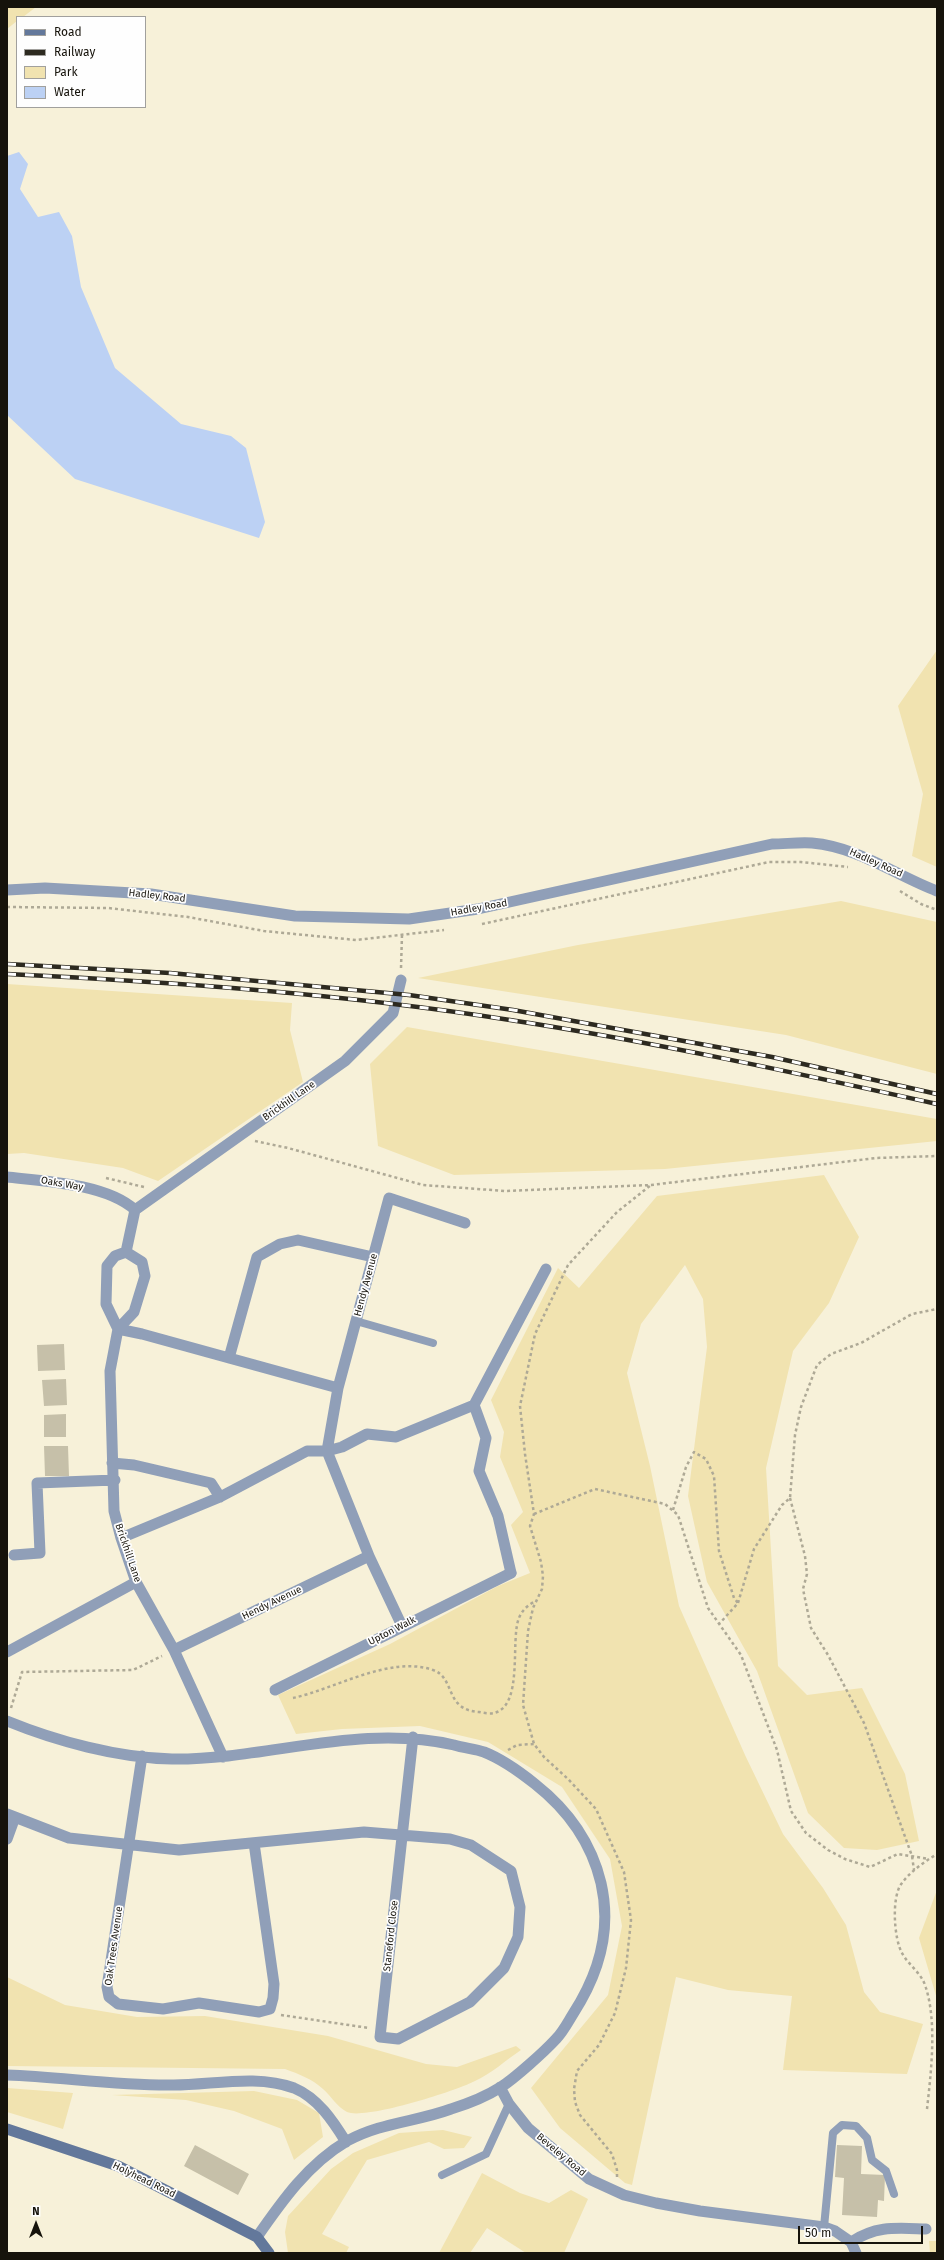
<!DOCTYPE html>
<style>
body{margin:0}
#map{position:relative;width:944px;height:2260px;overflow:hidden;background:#f7f1d9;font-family:"Fira Sans",sans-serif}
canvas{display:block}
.frame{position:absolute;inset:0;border:8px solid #16130b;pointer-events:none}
.legend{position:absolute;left:16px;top:16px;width:130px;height:92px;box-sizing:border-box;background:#fefefe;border:1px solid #a1a09d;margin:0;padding:5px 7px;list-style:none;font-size:12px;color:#16130b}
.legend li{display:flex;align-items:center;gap:8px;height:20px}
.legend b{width:20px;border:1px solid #a1a09d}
.north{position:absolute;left:16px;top:2204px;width:40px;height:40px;-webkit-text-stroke:3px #fefefe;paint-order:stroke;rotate:0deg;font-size:11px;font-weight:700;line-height:16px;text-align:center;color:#16130b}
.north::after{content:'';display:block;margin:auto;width:14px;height:18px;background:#16130b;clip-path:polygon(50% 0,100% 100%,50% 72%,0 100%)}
.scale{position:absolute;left:798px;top:2226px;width:125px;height:18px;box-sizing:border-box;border:2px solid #16130b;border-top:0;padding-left:5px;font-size:12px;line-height:14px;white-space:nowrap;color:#16130b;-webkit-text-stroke:3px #fefefe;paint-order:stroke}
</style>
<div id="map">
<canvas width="944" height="2260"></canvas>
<div class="frame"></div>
<ul class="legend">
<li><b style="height:5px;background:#63789b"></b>Road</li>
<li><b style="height:5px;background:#2d2a20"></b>Railway</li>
<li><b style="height:11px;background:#f1e3b0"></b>Park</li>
<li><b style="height:11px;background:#bcd1f4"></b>Water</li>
</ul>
<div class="north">N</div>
<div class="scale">50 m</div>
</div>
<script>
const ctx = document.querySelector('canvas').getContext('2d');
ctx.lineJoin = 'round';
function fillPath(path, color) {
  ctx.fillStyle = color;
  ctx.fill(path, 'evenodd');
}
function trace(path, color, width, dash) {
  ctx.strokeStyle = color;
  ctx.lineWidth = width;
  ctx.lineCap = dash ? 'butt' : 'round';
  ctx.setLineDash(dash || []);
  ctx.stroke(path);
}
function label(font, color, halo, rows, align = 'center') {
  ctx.font = font + ' "Fira Sans",sans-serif';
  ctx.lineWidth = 3.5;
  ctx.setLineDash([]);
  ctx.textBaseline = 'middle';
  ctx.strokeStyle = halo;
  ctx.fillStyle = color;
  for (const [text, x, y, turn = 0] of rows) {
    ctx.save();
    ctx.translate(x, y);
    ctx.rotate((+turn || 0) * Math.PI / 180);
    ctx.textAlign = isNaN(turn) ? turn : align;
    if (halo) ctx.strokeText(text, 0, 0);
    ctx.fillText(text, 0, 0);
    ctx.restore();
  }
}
fillPath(new Path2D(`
 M7,7H36L23,17H17V21L7,29Z
 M937,650V867L912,856L923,794L898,706Z
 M841,901L937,922V1074L786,1035L418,978L578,945Z
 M7,984L292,1003L290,1030L303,1082L158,1181L123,1168L24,1153L7,1154Z
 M407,1027L937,1119V1141L665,1169L454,1175L378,1146L370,1064Z
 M824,1175L859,1237L829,1303L793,1351L766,1468L778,1666L807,1695L862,1688L905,1774L919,1841L877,1850L844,1848L808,1813L757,1671L707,1582L688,1496L707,1347L703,1299L685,1265L641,1324L627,1373L650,1466L679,1606L745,1755L783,1834L823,1888L846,1925L864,1992L880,2012L923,2024L907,2074L783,2070L792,1996L728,1990L676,1977L632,2185L625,2183L560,2128L531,2088L608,1995L622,1926L610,1859L562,1787L488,1742L420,1726L342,1729L296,1734L278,1695L390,1644L498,1586L530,1573L511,1525L523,1512L500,1457L504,1432L491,1400L558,1268L579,1288L657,1196Z
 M937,1890V1999L919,1938Z
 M7,1977L65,2005L137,2017L205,2016L328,2036L426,2064L457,2067L516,2046L521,2050C506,2060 491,2074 475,2081C456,2091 365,2120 347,2112C337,2107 331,2096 323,2089C312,2079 299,2074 285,2069L7,2066Z
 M7,2088L73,2093L63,2129L7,2112Z
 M254,2091L297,2100L319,2113L323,2137L294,2160L282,2129L234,2111L186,2100L112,2095Z
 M443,2130L472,2137L464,2148L444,2149L429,2142L367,2160L322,2234L349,2247L346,2253H288L285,2232L288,2216L331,2169L353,2153L399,2133Z
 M482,2173L520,2193L549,2203L571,2190L588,2199L564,2253H526L487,2228L470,2253H439Z
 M929,2241H937V2253H930Z`), '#f1e3b0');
fillPath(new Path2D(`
 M19,152L28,164L20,189L38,217L59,212L72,236L81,287L115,368L181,424L231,436L246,448L265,522L259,538L75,479L7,415V156Z`), '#bcd1f4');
fillPath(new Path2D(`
 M64,1344L65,1370L38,1371L37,1345Z
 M66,1379L67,1405L44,1406L42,1380Z
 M66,1414V1437H44V1415Z
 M44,1446H68L69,1476H45Z
 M195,2145L249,2174L238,2195L184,2166Z
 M837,2145L862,2146L861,2174L885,2175L884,2201L878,2200L877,2217L842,2215L844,2178L835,2177Z`), '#c6c0a9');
trace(new Path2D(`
 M900,891L921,904L937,910
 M7,907L108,908L188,917L264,931L356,940L444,930
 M482,924L769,862H801L848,867
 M401,968L402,935
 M255,1141L288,1148L423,1185L505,1191L651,1185L876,1158L937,1156
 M106,1178L144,1187
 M790,1498L805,1556L807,1574L803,1589L811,1628L828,1655L864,1723L912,1856L914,1870
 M673,1510L686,1467L694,1452L706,1459L714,1476L719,1551L734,1598L738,1603L720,1623
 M534,1514L595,1489L665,1504L678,1515L708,1608L741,1655L777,1750L791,1811L806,1833L828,1850L845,1859L870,1867L898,1854L929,1859
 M738,1603L754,1549L782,1505L790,1498L795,1435L801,1407L817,1365L831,1354L861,1343L912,1314L937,1309
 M293,1698C335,1689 390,1655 433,1670C456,1678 444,1710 479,1712C484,1713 490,1714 494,1713C524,1706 510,1639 519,1618C522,1610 529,1604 536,1601
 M11,1708L22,1672L133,1670L162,1656
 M508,1750L517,1745L534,1744
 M281,2015L369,2028
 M927,2109C931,2073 937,2023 926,1988C922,1973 909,1966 902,1953C894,1939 891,1896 902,1883C911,1871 924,1862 937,1854
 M617,2177V2170L612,2154L580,2115L575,2102L574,2089L577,2071L599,2045L615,2013L626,1968L631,1920L624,1872L596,1809L568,1779L544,1757L534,1744L523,1705L528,1631L533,1608L542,1589L543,1576L541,1562L530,1526L534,1514L525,1454L520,1406L535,1334L568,1265L617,1212L651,1185`), '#aea996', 2.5, [3, 3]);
trace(new Path2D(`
 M356,1321L433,1343
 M442,2175L486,2154L509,2104
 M824,2227L833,2133L842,2125L856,2126L867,2138L872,2160L886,2171L894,2194`), '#909fb8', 8);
trace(new Path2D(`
 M275,1690L511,1573`), '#909fb8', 11);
trace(new Path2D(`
 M7,1177C44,1181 107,1184 135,1210
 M126,1252L135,1210L345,1061L393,1013L401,980
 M118,1329L134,1312L145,1276L142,1262L126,1252L115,1256L107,1266L106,1304L118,1329L110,1371L114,1511L121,1538L136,1582L174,1650L223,1757
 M118,1329L142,1334L338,1388
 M229,1358L257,1257L280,1244L298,1240L373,1257
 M474,1405L486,1438L479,1471L498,1516L511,1573
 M327,1451L338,1388L389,1198L465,1223
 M327,1451L369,1556L402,1626
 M112,1463L134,1465L211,1483L220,1497
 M121,1538L220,1497L307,1451H327L342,1447L367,1434L396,1437L474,1405L546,1269
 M14,1555L40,1553L37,1483L115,1480
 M174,1650L369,1556
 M7,1652L136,1582
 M7,1721C56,1741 118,1758 172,1759C268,1760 358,1723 454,1745C464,1748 475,1749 484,1752C502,1759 520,1772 535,1784C568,1810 591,1841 601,1883C612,1931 599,1974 573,2014C568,2022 563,2032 556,2039C544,2052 515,2078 501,2087C487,2096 467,2104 451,2109C416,2122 382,2122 347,2141C308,2164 282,2201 257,2237
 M142,1756L107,1987L109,1997L118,2004L163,2009L199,2003L259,2012L270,2009L273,1998L274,1984L254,1843
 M7,1814L69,1838L179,1850L364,1832L450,1839L471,1845L511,1871L520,1907L518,1937L504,1968L470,2002L398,2039L380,2037L413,1737
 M7,1839L15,1817
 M7,2075C62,2077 118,2086 174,2085C212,2085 257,2074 294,2088C318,2098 333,2121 346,2142
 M500,2087L509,2104L528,2128L589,2179L624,2195L656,2203L700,2211L824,2227L835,2231L851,2242C877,2225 897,2228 926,2229
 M851,2242L856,2253`), '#909fb8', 11);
trace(new Path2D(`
 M7,890L45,888L151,894L295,916L409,919L478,909L772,844C785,844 799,842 812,843C858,847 895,875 937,891`), '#909fb8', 11);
trace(new Path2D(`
 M7,2129L118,2166L257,2237L269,2253`), '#63789b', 11);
const rail = new Path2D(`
 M7,964L170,973L409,995L513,1010L772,1057L937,1094
 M7,974C175,982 344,994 510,1020C654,1042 796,1073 937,1104`);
trace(rail, '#2d2a20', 4.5);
trace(rail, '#fefefe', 3, [9]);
label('10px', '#16130b', '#fefefe', [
 ["Hadley Road",876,863,24],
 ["Hadley Road",157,896,6],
 ["Hadley Road",479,908,-10],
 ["Brickhill Lane",289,1101,-35],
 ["Oaks Way",62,1184,10],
 ["Hendy Avenue",366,1285,-75],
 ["Brickhill Lane",128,1553,71],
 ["Hendy Avenue",272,1603,-26],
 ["Upton Walk",392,1631,-27],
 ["Staneford Close",391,1936,-84],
 ["Oak Trees Avenue",114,1946,-82],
 ["Beveley Road",561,2155,40],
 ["Holyhead Road",144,2180,26]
]);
</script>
